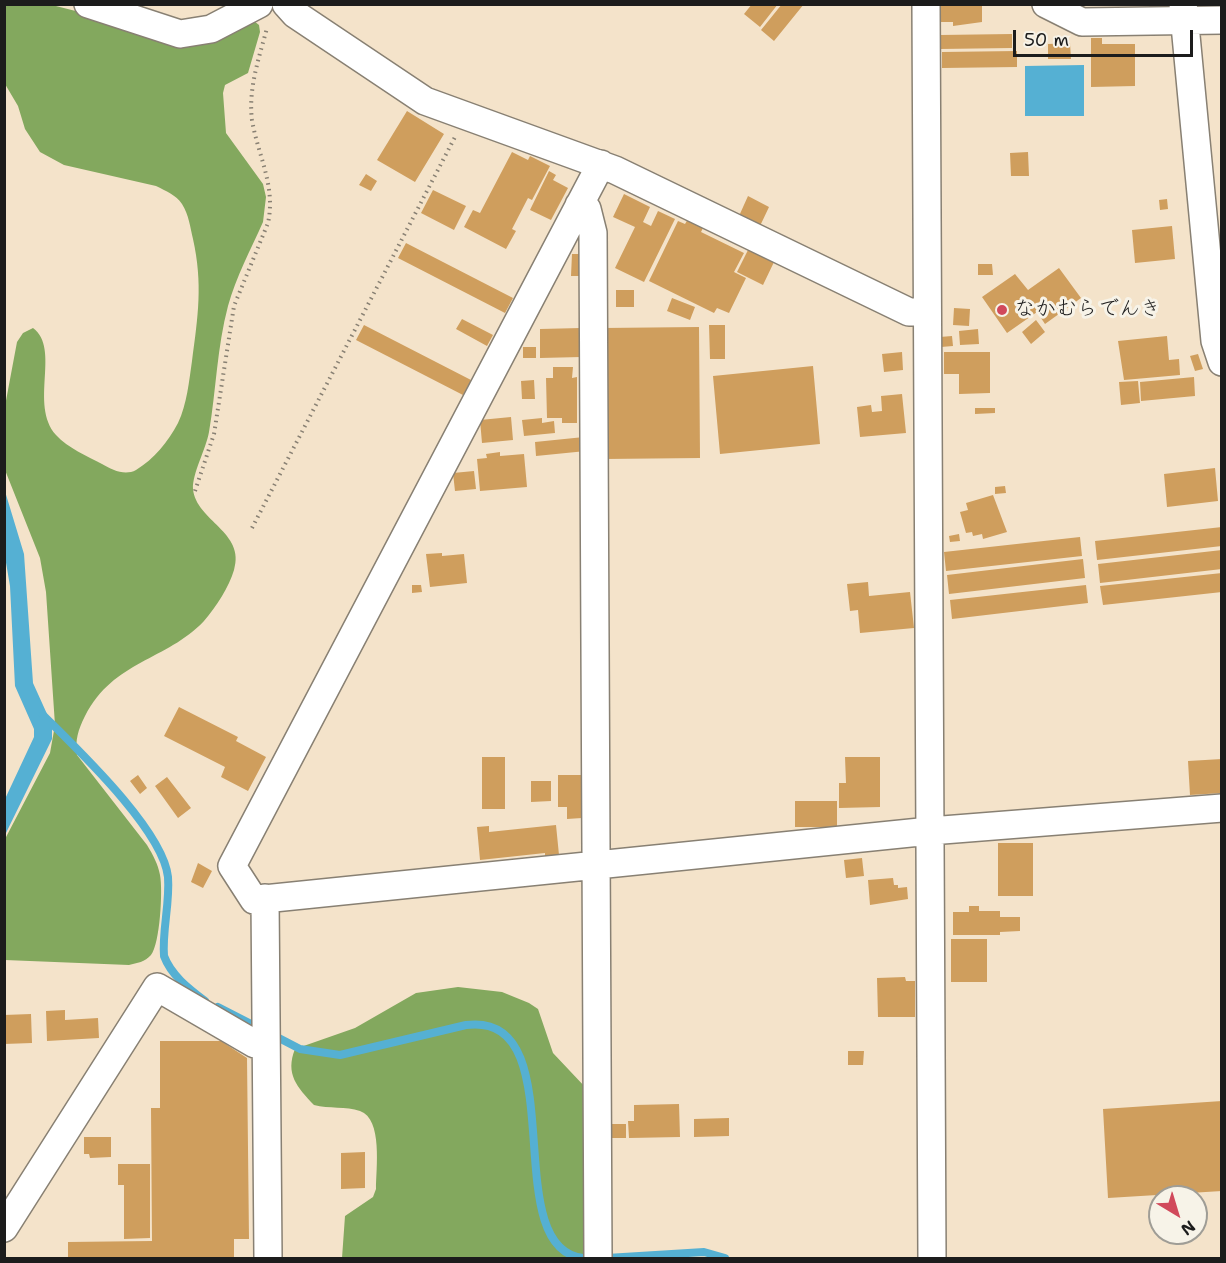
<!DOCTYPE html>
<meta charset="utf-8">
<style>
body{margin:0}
#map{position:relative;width:1226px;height:1263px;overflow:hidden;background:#f4e3ca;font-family:"Shantell Sans",sans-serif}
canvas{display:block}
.frame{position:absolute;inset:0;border:6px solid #1c1c1c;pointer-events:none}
.north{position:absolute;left:1148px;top:1185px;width:60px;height:60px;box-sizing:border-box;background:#f7f3e8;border:2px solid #9f9d96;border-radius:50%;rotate:142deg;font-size:16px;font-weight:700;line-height:24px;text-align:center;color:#1c1c1c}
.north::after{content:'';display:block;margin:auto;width:21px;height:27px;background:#d1495b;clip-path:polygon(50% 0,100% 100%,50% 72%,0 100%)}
.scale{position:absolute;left:1013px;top:30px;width:180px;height:27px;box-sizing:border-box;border:3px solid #1c1c1c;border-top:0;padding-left:8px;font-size:18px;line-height:21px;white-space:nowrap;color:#1c1c1c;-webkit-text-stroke:4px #f7f3e8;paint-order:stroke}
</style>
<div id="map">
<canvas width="1226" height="1263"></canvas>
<div class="frame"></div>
<div class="north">N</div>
<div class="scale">50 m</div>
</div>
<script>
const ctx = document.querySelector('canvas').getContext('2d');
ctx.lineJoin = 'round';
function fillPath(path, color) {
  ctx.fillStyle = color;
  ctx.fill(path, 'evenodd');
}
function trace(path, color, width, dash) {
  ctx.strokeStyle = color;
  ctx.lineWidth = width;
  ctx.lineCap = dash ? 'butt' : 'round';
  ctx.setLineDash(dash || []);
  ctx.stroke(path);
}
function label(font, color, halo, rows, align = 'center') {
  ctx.font = font + ' "Shantell Sans","Klee One",sans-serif';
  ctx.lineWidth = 6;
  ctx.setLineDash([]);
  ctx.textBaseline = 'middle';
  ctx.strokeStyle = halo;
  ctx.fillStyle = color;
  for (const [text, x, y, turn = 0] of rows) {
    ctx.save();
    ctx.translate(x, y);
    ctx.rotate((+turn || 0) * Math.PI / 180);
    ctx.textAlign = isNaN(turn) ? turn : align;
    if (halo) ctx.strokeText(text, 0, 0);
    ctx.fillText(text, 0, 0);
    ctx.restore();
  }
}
fillPath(new Path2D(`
 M5,5H52L107,19L162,39L254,21L259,25L260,32L248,73L225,85L223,93L226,133L263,184L266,197L263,222C251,249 236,277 228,306C217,347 216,391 209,432C206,449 192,474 193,489C196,521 246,532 234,570C229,587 216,607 204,621C166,661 114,660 85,716C78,730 75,740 77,755L147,845C153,855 158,864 160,875C163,890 160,944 151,955C145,962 137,963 129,965L5,960V839L50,753L55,725L46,592L40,558L5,470V406L17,342L23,333L33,328C61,349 29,404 56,435C68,448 87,456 102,464C112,470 125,476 136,470C154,459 168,442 178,423C187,404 189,381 192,361C198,316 203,284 193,239C190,227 189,215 182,204C176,195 166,191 156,186L64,165L40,152L25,129L18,106L5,84Z
 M458,987L502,992L529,1003L538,1009L553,1053L586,1088V1253L580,1258H342L345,1216L373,1197L376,1189C376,1169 383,1119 360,1111C346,1106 329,1109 314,1105C297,1087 285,1074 295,1049L355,1028L416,993Z`), '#83a85e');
fillPath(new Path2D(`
 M1084,65V116H1025V66Z
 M4,488L24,554L33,683L52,725V739L5,835V799L34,737V729L15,686L10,586L4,551Z`), '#55b0d3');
trace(new Path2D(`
 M43,715C77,749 163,830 168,877C170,904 162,930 164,956C171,975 188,988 205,1001
 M218,1007L257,1027
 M275,1036L300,1049L340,1055L466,1025C577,1011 495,1248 583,1258
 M607,1258L704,1252L725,1258`), '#55b0d3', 8);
fillPath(new Path2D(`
 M752,4H778L760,27L744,14Z
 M782,4H804L774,41L761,30Z
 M939,4H982V22L953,26V22H939Z
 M1012,34V48L940,49V35Z
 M1091,38H1102V44H1135V86L1091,87Z
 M1070,43L1071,59H1048V44Z
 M1017,51V67L942,68V52Z
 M407,111L444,134L415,182L377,160Z
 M512,152L528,160L530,156L550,166L532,200L528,198L512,229L516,231L506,249L464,227L473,210L480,213Z
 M1028,152L1029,176H1011L1010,153Z
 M549,171L556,175L553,180L568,188L551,220L530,210Z
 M366,174L377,181L371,191L359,185Z
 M433,190L466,206L454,230L421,213Z
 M624,194L650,207L643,222L651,226L658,211L675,219L644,282L615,268L635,227L613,217Z
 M748,196L769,207L760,226L739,216Z
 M1167,199L1168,209L1160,210L1159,200Z
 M688,219L704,226L701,232L744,253L734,272L746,278L729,313L717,308L714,313L649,281L678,221L685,224Z
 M1172,226L1175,259L1135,263L1132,230Z
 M406,243L513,298L505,313L398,258Z
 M748,250L774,262L763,285L737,272Z
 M572,254H583V276H571Z
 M978,264H992L993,275H978Z
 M1059,268L1081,298L1045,324L1037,312L1007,333L982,297L1015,274L1028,290Z
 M616,290H634V307H616Z
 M672,298L695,307L690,320L667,311Z
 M954,308L970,309L969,326L953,325Z
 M462,319L493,335L487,346L456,329Z
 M1036,320L1045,332L1031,344L1022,332Z
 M364,325L471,380L463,395L356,340Z
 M709,325H725V359H710Z
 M699,327L700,458L604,459L603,328Z
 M581,328V357L540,358V329Z
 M978,329L979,344L960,345L959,331Z
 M952,336L953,346L941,347L940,337Z
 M1167,336L1169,360L1179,359L1180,375L1124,380L1118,341Z
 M523,347H536V358H523Z
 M902,352L903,370L884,372L882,354Z
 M944,352H990V393L959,394V374H944Z
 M1198,354L1203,369L1195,371L1190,356Z
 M813,366L820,444L720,454L713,376Z
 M553,367H573L572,378L577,377V423H562V418H547L546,378H553Z
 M1194,377L1195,396L1141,401L1140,382Z
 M534,380L535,399H522L521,381Z
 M1138,381L1140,403L1121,405L1119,382Z
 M902,394L906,433L860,437L857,407L871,405L872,412L882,411L881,396Z
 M975,408H995V413L975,414Z
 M511,417L513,440L482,443L480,420Z
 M542,418V423L554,421L555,433L524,436L522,420Z
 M584,437L586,451L536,456L535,442Z
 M500,452V456L524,454L527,487L480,491L477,459L487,458L486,454Z
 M1215,468L1218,501L1167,507L1164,474Z
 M474,471L476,489L455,491L453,473Z
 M1005,486L1006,493L995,494V487Z
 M993,495L1007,532L983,539L982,534L973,536L972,532L966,533L960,512L968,510L966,503Z
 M1222,527V546L1097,560L1095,541Z
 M959,534L960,541L950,542L949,536Z
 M1080,537L1082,556L946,571L944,552Z
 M1222,550V569L1100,583L1098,564Z
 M442,553V556L464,554L467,583L430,587L426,554Z
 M1083,559L1085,578L949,594L947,575Z
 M1222,573V592L1103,605L1100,586Z
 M868,582L869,596L910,592L914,628L860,633L858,610L850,611L847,584Z
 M412,585H421L422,592L412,593Z
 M1086,585L1088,603L952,619L950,600Z
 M179,707L238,737L236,741L266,757L248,791L221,777L225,767L164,736Z
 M482,757H505V809H482Z
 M845,757H880V807L839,808V783H846Z
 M1222,759V793L1190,795L1188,761Z
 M138,775L147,788L140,794L130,781Z
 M558,775H582V818L567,819V807H558Z
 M167,777L191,808L178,818L155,786Z
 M531,781H551V801L531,802Z
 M795,801H837V827H795Z
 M556,825L559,855L545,856V853L480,860L477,827L489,826V832Z
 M998,843H1033V896H998Z
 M862,858L864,876L846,878L844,860Z
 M198,863L212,871L203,888L191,882Z
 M893,878L894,885H898V888L907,887L908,899L870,905L868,880Z
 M969,906H979V911H1000V917H1020V931L1000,932V935H953V912H969Z
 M951,939H987V982H951Z
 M905,977L906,981H915V1017H878L877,978Z
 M65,1010V1020L98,1018L99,1038L47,1041L46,1011Z
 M31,1014L32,1043L4,1044V1015Z
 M160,1041H221L247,1058L249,1239H234V1258H68V1242L152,1241L151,1108H160Z
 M848,1051H864L863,1065H848Z
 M1222,1101V1191L1108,1198L1103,1109Z
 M679,1104L680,1137L629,1138L628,1121H634V1105Z
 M729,1118V1136L694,1137V1119Z
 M610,1124H626V1138H611Z
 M84,1137H111V1157L90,1158L89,1154H84Z
 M365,1152V1188L341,1189V1153Z
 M118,1164H150V1238L124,1239V1185H118Z`), '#cf9e5d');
const street = new Path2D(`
 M88,4L180,34L211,29L259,4
 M286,4L295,14L425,101L615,170L909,312H927
 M926,4L932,1258
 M1046,4L1082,22L1222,20
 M1183,4L1215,341L1222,362
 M601,164L232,866L254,900L930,831L1222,808
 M579,205L587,209L593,233L598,1258
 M265,898L268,1258
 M4,1228L157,987L255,1044H266`);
trace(street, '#888073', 30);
trace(new Path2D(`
 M195,491L214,434L234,306L268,223C276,186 258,156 252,120C248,89 259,58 267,28
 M252,528L455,137`), '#888073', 4, [1.5, 4.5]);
trace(street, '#fff', 27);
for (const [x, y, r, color] of [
 [1002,310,6,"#d1495b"]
]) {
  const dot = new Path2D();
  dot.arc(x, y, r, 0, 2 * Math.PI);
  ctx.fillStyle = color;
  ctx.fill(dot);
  trace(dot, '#f7f3e8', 2);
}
label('21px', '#1c1c1c', '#f7f3e8', [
 ["なかむらでんき",1014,310]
], 'left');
</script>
